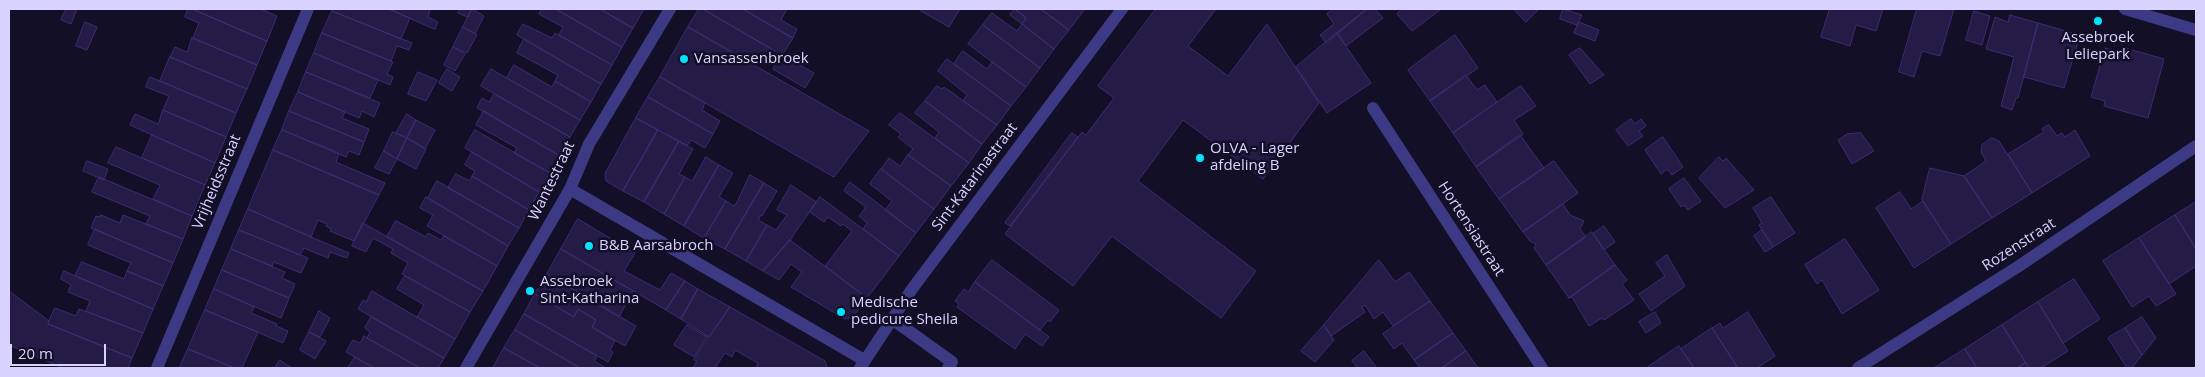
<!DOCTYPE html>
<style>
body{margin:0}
#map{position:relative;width:2205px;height:377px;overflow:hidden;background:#130f26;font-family:"Open Sans",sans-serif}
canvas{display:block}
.frame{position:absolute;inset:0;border:10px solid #d9d4ff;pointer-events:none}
.scale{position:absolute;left:10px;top:344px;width:96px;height:22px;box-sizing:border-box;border:2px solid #d9d4ff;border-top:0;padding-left:6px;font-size:15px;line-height:18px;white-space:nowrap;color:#d9d4ff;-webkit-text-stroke:4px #130f26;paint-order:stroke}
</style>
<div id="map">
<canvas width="2205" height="377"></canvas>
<div class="frame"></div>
<div class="scale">20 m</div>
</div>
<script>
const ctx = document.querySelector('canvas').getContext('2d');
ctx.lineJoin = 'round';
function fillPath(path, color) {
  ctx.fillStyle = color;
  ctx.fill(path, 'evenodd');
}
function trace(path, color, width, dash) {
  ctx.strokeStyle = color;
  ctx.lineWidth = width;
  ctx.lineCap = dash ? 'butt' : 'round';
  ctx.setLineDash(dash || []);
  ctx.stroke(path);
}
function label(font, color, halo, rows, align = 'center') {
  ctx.font = font + ' "Open Sans",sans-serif';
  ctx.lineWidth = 5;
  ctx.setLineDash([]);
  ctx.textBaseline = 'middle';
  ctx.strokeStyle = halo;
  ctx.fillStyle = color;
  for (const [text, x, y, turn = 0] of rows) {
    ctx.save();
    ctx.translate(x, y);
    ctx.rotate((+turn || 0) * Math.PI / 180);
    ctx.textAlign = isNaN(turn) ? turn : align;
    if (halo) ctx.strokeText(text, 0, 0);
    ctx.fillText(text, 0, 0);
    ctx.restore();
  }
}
const building = new Path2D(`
 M66,9H77L71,24L61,20Z
 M188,9H192L267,41L257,65L193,38L199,23L185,17Z
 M192,9H260L277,16L267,41Z
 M333,9H389L410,18L401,39L332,11Z
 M389,9H430L428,17L438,22L435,29Z
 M460,9H472L468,17L458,13Z
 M472,9L484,16L475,34L463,27Z
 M542,9H556L622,47L612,65L559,35L563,27L539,14Z
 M556,9H600L633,28L622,47Z
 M600,9H644L633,28Z
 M699,9H703L772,49L767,59L763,57L760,62L754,58L751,63L688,27Z
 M703,9H743L793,38L782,55Z
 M743,9H787L781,20L797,29L793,38Z
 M922,9H960L949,27L921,11Z
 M1015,9L1026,18L1022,24L1010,15Z
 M1015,9H1041L1069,30L1054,49L1022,24L1026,18Z
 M1041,9H1081L1084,10L1069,30Z
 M1156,9H1216L1188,46L1228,76L1267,24L1319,103L1263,179L1183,120L1138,181L1256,271L1221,318L1112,236L1073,286L1005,234L1082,132L1086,135L1114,98L1098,86Z
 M1333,9H1367L1326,43L1320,35L1334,24L1327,14Z
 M1367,9H1375L1383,18L1346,46L1337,33Z
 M1403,9H1441L1412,31L1397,14Z
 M1514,9H1536L1538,10L1526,22Z
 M1563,9L1582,15L1577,25L1560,19Z
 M1830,9H1883L1876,31L1856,25L1850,46L1821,37Z
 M1917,9H1954L1940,56L1922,51L1914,77L1899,72Z
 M332,11L412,43L409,50L397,46L391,61L322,33Z
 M1974,11L1990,16L1982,45L1966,40Z
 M992,13L1017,31L1022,24L1054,49L1040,68L983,25Z
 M2010,15L2038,23L2018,98H2016L2012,110L2001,106L2014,57L1986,49L1995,17L2008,22Z
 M85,22L97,27L87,50L76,46Z
 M1579,22L1599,30L1595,41L1574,33Z
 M2038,23L2080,35L2064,88L2024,77Z
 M523,24L552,38L555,33L612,65L601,84L517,35Z
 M983,25L1040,68L1026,87L968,44Z
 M463,27L477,35L467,53L453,47Z
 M688,27L869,131L834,177L660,77Z
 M322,33L393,62L387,74L393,77L390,85L314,53Z
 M1337,33L1371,83L1327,113L1296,67Z
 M1455,35L1478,68L1430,101L1408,70Z
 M192,38L257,65L247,89L170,57L175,47L187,52Z
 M524,39L601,84L591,102L555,81L558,75L517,53Z
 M453,47L465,54L455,71L444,65Z
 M2122,47L2164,59L2148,118L2104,106L2105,101L2091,97L2105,48L2120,52Z
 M1580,48L1604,75L1590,84L1569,55Z
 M963,51L987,69L992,62L1026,87L1011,106L954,64Z
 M314,53L378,80L370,98L306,72Z
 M782,55L814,73L805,88L773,69Z
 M170,57L247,89L236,113L160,81Z
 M947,59L1011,106L997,125L963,101L967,95L938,71Z
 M514,65L552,87L555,81L591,102L580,120L507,78Z
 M447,69L460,77L452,91L439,83Z
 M491,69L580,120L570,137L481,86Z
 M306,72L380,103L374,117L362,111L359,118L298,92Z
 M418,72L437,80L426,101L408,94Z
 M1466,75L1477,90L1485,85L1497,102L1453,133L1430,101Z
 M150,77L236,113L226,137L163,110L169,96L146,87Z
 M660,77L705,103L702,110L720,121L713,134L648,97Z
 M937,86L942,89L944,87L997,125L982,144L925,101Z
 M1521,86L1536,106L1514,120L1523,134L1476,167L1453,133Z
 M298,92L345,112L342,118L369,129L364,142L289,111Z
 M494,94L570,137L560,156L477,108L482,98L489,102Z
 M648,97L713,134L705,148L691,140L687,146L636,118Z
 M925,101L982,144L969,163L935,138L939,132L915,113Z
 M163,110L226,137L215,163L130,125L135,114L158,124Z
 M289,111L364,142L359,155L349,151L346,157L282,130Z
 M484,111L560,156L550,173L514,153L517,148L476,125Z
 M900,113L969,163L951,186L908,155L913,149L898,137L901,134L889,125Z
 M407,114L416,120L407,138L396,133Z
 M636,118L658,130L623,191L606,181L605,174Z
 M1631,119L1635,124L1641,119L1646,126L1639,131L1643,136L1628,146L1616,130Z
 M416,120L435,130L425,149L407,138Z
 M2049,125L2057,136L2062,133L2065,137L2075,130L2090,156L2032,193L2008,154L2044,132L2042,129Z
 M282,130L339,153L336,162L385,183L379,195L273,150Z
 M475,130L550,173L539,192L465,148Z
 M658,130L679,141L644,202L623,191Z
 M393,132L407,138L397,159L384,151Z
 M1072,133L1078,137L1010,226L1005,223Z
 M1861,133L1874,151L1852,164L1838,140L1847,134Z
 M152,135L215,163L205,185L142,158Z
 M1520,135L1544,168L1499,199L1476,167Z
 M1663,137L1683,167L1672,175L1667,169L1661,174L1645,150Z
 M407,138L426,149L416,169L397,159Z
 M1992,138L1999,141L2032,193L1992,218L1964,176L1986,161L1981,152L1982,145Z
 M679,141L693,149L679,174L685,177L664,214L644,202Z
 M116,147L205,185L192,216L153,199L160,185L108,163Z
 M273,150L379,195L354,241L330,231L331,229L326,226L327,224L318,220L311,237L248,209Z
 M384,151L397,159L389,174L375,168Z
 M472,152L539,192L529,210L472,176L475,171L465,165Z
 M908,155L951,186L934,209L881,169L889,158L900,166Z
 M706,157L719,165L684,226L664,214L685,177L692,181Z
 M1719,157L1723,161L1726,158L1754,190L1725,208L1699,178Z
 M87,161L108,169L104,180L83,171Z
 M1554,161L1578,193L1523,232L1499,199Z
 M719,165L733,173L719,197L726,201L704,238L684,226Z
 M1930,168L1964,176L1992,218L1951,244L1922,200Z
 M881,169L934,209L916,233L885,210L892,201L870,184Z
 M456,174L470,181L472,176L529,210L519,228L448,188Z
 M750,175L764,183L725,249L704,238L726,201L734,206L737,202Z
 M99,177L192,216L183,239L146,224L150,216L92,192Z
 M1684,178L1701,201L1688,210L1684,205L1681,207L1669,189Z
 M437,181L519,228L508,246L428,198Z
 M850,182L916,233L899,256L863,229L867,223L859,216L866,207L844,191Z
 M764,183L777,191L762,216L761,215L758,220L767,225L746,261L725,249Z
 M791,185L816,202L790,240L763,271L746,261L767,225L776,230L787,215L777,210Z
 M1900,192L1911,209L1923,201L1951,244L1914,268L1876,208Z
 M426,197L508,246L497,266L427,226L433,215L420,208Z
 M820,197L899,256L867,298L825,266L852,231L843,224L841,226L828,217L824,222L810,212Z
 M1771,197L1795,233L1773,247L1759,225L1762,223L1753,208Z
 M2196,202V249L2175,215Z
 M1563,204L1570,215L1584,221L1580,229L1586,237L1546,265L1534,248L1536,244L1530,241L1523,232Z
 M248,209L311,237L349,253L347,258L330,252L328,258L304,248L300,255L239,230Z
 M101,215L120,223L123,215L183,239L173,263L91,228L96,216L100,217Z
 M2175,215L2196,249V266L2169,284L2139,238Z
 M578,219L635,253L624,271L660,290L671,273L685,281L666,310L561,249Z
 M396,221L426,237L428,233L441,240L444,236L497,266L483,291L387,237Z
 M363,223L483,291L470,312L402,274L408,263L391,253L393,249L373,238L366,252L352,246Z
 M1604,226L1615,242L1604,250L1593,234Z
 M95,229L173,263L163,286L127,271L131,263L88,245Z
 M239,230L308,258L301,273L274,262L272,266L231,249Z
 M1762,230L1773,247L1765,252L1754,236Z
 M1592,232L1615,265L1569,298L1546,265Z
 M2139,238L2176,294L2156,306L2149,296L2132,307L2103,261Z
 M1845,239L1879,290L1842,314L1822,280L1817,284L1805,265Z
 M790,240L867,298L853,317L845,319L791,287L802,272L791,264L779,280L763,271Z
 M231,249L285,272L282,278L295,284L289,298L222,270Z
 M561,249L633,291L619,317L547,274Z
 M1667,255L1685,286L1651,311L1639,294L1665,276L1656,263Z
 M992,260L1059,310L1050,322L1048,320L1040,330L975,282Z
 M1379,260L1395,282L1409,272L1430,301L1393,326L1383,312L1374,319L1365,305L1362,307L1365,312L1331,336L1324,325Z
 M82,262L124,279L127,271L163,286L153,309L75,276Z
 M1615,265L1627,280L1622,284L1634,300L1604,320L1602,318L1589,326L1572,297L1569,298Z
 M222,270L289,298L281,318L214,289Z
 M64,271L153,309L143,333L86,311L90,301L68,292L71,285L61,279Z
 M547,274L636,326L625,346L592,327L596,320L578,309L574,317L535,294Z
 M405,276L470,312L455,339L417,317L424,305L397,289Z
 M2074,279L2100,319L2063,343L2038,302Z
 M685,281L698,289L681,319L666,310Z
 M975,282L1049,337L1042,346L1025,334L1015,349L957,307L959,304L955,301L964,289L968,292Z
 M214,289L254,307L251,313L277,324L276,326L288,331L283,343L205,310Z
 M698,289L730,307L709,337L681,319Z
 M9,291L49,321L48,324L132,358L128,368H63L9,345Z
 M372,291L455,339L444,358L358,309L363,300L366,302Z
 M535,294L574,317L578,309L596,320L592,327L615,341L610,350L613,352L608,362L524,314Z
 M1430,301L1453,333L1414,360L1402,343L1394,349L1383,334Z
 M2038,302L2068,351L2041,368H2029L2002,325Z
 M730,307L825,361L827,368H756L758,363L735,350L732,357L725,353L715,368H693L697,361L694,360Z
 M55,308L76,316L79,309L143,333L132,358L48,324Z
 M205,310L258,332L242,368H235L188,349Z
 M319,311L330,318L320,337L309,332Z
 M1655,312L1661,323L1646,333L1639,322Z
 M1748,312L1775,356L1757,368H1738L1712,328L1720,323L1723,328Z
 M524,314L597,356L594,361L604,367L603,368H580L515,330Z
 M371,317L444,358L438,368H420L367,338L370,332L365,328Z
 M2142,317L2156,338L2142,355L2125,328Z
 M687,325L707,337L694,357L674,345Z
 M1324,325L1334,340L1315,362L1301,351Z
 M2002,325L2026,363L2017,368H1977L1965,349Z
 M1712,328L1738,368H1694L1681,349Z
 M2125,328L2142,355L2132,368H2127L2108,338Z
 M515,330L580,368H540L504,348Z
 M309,332L326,341L315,359L300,350Z
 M1453,333L1466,351L1442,368H1420L1414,360Z
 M364,336L367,338L420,368H374L346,352L353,340L360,343Z
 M1679,346L1694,368H1649L1648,367Z
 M504,348L540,368H493Z
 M188,349L230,366L229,368H183L180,367Z
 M1965,349L1977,368H1934Z
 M1364,351L1377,368H1358L1352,361Z
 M1466,351L1478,368H1442Z
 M355,357L374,368H348Z
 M280,360L287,365L292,368H275Z
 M2026,363L2029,368H2017Z`);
fillPath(building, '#241b47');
trace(building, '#3b2d73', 1);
trace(new Path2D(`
 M892,319L952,362L948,368`), '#3d3a85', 12);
trace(new Path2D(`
 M2125,9L2196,30
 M1373,108L1542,368
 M570,189L864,360
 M157,368L308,9
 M466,368L570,189L589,144L670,9
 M860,368L912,289L1122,9
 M1858,368L2019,266L2196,146`), '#3d3a85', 12);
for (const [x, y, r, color] of [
 [2098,21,5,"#00e5ff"],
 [684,59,5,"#00e5ff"],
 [1200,158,5,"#00e5ff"],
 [589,246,5,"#00e5ff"],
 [530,291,5,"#00e5ff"],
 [841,312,5,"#00e5ff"]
]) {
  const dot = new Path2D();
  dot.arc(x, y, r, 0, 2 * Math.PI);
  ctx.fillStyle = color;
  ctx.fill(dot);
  trace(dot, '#130f26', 2);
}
label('15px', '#d9d4ff', '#130f26', [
 ["Assebroek",2098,38,"center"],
 ["Leliepark",2098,55,"center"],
 ["Vansassenbroek",694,59],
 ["OLVA - Lager",1210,149],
 ["afdeling B",1210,166],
 ["B&B Aarsabroch",599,246],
 ["Assebroek",540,282],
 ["Sint-Katharina",540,299],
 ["Medische",851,303],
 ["pedicure Sheila",851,320]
], 'left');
label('15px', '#d9d4ff', '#130f26', [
 ["Sint-Katarinastraat",975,177,-53],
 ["Wantestraat",552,181,-64],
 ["Vrijheidsstraat",217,182,-67],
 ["Hortensiastraat",1471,229,57],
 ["Rozenstraat",2019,245,-33]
]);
</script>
